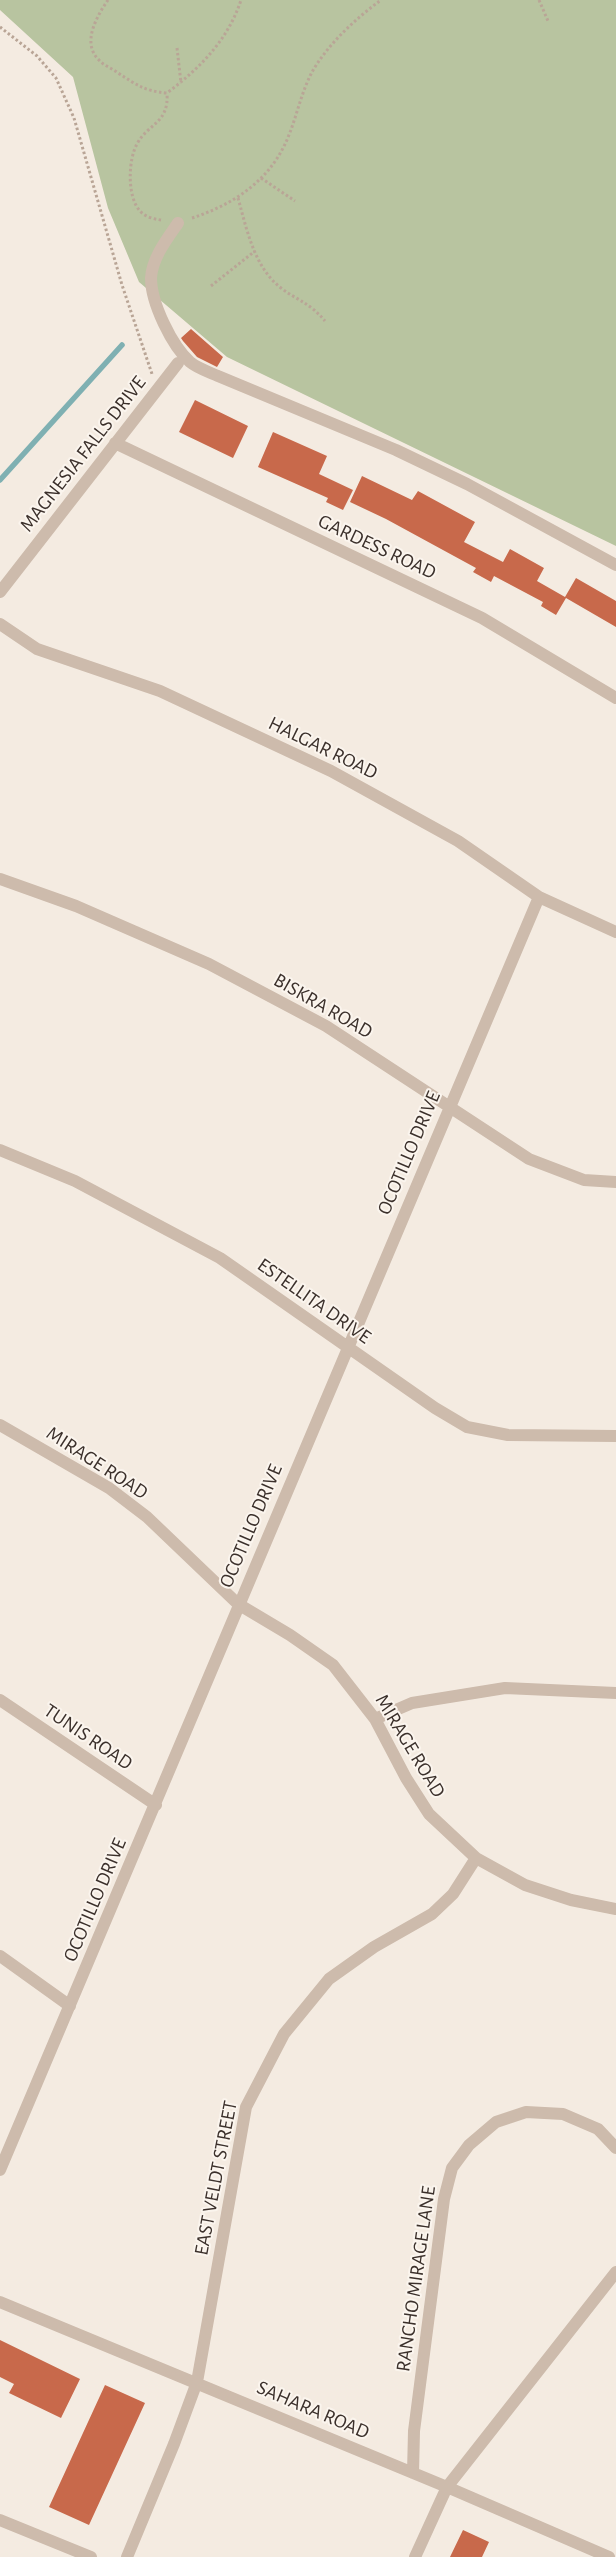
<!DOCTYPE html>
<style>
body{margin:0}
canvas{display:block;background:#f4ebe1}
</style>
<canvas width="616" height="2557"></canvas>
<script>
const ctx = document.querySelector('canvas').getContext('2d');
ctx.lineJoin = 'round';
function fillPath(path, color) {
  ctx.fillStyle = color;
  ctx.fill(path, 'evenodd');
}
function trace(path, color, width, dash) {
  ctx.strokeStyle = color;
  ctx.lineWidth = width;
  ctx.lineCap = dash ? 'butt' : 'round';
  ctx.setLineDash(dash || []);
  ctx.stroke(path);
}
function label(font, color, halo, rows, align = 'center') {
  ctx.font = font + ' "Alegreya Sans",sans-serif';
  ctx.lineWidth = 4;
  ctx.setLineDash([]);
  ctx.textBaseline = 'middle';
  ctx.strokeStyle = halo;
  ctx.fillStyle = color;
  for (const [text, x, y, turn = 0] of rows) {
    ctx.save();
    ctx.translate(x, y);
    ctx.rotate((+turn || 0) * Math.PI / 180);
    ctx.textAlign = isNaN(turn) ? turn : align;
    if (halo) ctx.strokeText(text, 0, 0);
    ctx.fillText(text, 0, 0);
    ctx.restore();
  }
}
fillPath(new Path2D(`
 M0,0H616V546L227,357L139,282L108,208L73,77L0,10Z`), '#b8c4a0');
trace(new Path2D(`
 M0,480L122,345`), '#7fb0b2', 5.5);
fillPath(new Path2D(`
 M191,329L223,357L217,367L197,357L183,341L181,338Z
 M195,400L248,426L233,458L179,432Z
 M273,432L327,456L319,474L353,490L343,510L326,502L328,498L258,467Z
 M362,476L412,500L418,491L475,522L464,542L503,562L510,549L544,568L537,581L565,597L576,578L616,601V627L566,598L556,615L541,606L543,602L494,576L491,582L473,572L476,568L386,519L350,502Z
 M0,2340L80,2379L61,2418L9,2393L14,2384L0,2377Z
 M105,2385L145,2403L89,2525L49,2507Z
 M463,2530L489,2542L482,2557H450Z`), '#c8694b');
trace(new Path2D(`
 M108,0C97,16 81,43 99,60C104,66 112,68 118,73C137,85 144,91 167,93C200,68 228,40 241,0
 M539,0L548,21
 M0,27L37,56L56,78L74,118L122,285L152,374
 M177,48L181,83
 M261,178L295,201
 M238,198C247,230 254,267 281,288C298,301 309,302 325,321
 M192,218C232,205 268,182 286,142C296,120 300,96 311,74C326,46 355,19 381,0
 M161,220C154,219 145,217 140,211C127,197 128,160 137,144C148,123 169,124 167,93
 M211,286L255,251`), '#b9a596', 3, [2.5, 2.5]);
trace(new Path2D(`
 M178,223C167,239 152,258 151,278C151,303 172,346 190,362C197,368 209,372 218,376L396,450L467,484L616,565
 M115,443L482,618L616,698
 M0,592L178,363
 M0,624L37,649L160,691L331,771L458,841L539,897L616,932
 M0,879L76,906L209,964L326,1026L529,1159L584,1180L616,1182
 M0,1150L75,1181L220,1258L435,1408L467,1427L508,1435L616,1436
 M0,1425L109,1488L147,1517L238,1604L290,1635L333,1665L375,1719L406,1778L429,1814L476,1858L525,1885L571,1900L616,1909
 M0,1700L156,1805
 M375,1719L412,1703L505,1688L616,1693
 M0,1956L70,2006
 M0,2170L539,897
 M0,2302L447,2487L609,2557
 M413,2473L414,2431L444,2199L452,2168L469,2145L496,2122L526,2112L563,2114L598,2129L616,2148
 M0,2520L91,2557
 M127,2557L174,2444L197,2382L246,2107L284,2034L329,1979L374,1947L432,1914L453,1894L476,1858
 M415,2557L447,2487L616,2272`), '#cdbbac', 12);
label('20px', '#3b302b', '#fbf5ee', [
 ["MAGNESIA FALLS DRIVE",83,454,-52],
 ["GARDESS ROAD",377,547,25],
 ["HALGAR ROAD",323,748,26],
 ["BISKRA ROAD",323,1006,30],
 ["OCOTILLO DRIVE",409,1153,-67],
 ["ESTELLITA DRIVE",314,1301,35],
 ["MIRAGE ROAD",97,1463,33],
 ["OCOTILLO DRIVE",251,1526,-67],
 ["TUNIS ROAD",88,1737,34],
 ["MIRAGE ROAD",410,1746,59],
 ["OCOTILLO DRIVE",95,1900,-67],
 ["EAST VELDT STREET",216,2178,-79],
 ["RANCHO MIRAGE LANE",416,2279,-82],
 ["SAHARA ROAD",313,2410,23]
]);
</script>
